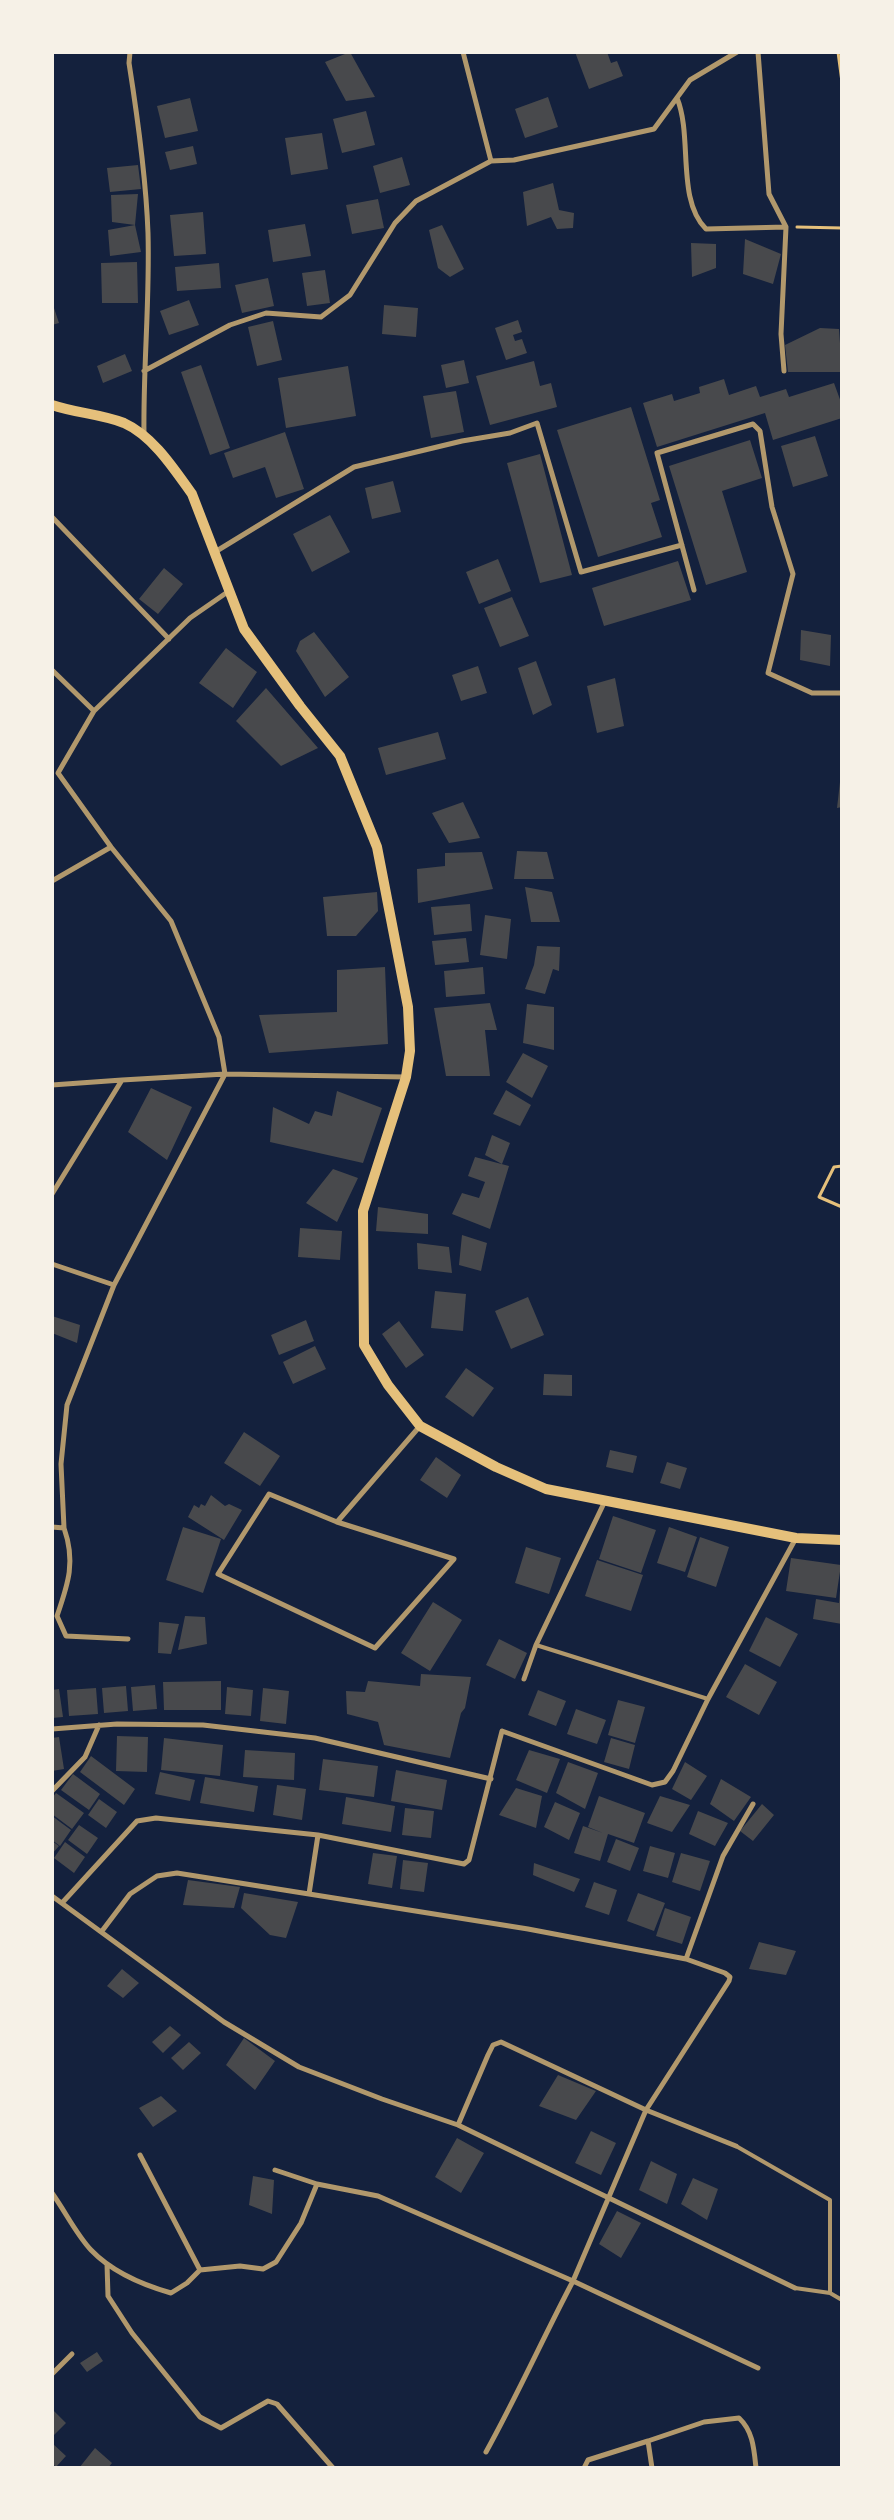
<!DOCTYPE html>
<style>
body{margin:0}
#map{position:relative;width:894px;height:2520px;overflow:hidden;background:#14213d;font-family:"Nunito Sans",sans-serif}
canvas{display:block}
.frame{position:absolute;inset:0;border:54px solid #f6f1e7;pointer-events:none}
</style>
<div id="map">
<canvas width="894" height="2520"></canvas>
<div class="frame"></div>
</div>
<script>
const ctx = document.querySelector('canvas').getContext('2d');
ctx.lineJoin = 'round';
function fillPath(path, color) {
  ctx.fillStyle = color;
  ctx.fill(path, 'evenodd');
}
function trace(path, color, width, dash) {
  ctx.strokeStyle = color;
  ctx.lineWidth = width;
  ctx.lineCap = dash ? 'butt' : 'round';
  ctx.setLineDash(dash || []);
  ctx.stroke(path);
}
fillPath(new Path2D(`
 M350,52L375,97L346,101L325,62Z
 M575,52H607L611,63L617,61L623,76L589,89Z
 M548,97L558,127L525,138L515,109Z
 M190,98L198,131L165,138L157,106Z
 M366,111L375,145L342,153L333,119Z
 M322,133L328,169L291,175L285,138Z
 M193,146L197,164L170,170L165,152Z
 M402,157L410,185L380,193L373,166Z
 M138,165L141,189L110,192L107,168Z
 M553,183L559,210L574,213L573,228L557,229L551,217L527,226L523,192Z
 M138,194L135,225L112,222L111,195Z
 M378,199L384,228L352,234L346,205Z
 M203,212L206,254L174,256L170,215Z
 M305,224L311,256L273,262L268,230Z
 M135,225L141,252L110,256L108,230Z
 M442,225L464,269L450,277L438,268L429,230Z
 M745,239L781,254L773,284L743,274Z
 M691,243L716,244V268L692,277Z
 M137,262L138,303H102L101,263Z
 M219,263L221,288L177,291L175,267Z
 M325,270L330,303L307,306L302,273Z
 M268,278L274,306L242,313L235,285Z
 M189,300L199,325L169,335L160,311Z
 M52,302L59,323L52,325Z
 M384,305L418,308L416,337L382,334Z
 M518,320L522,332L513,335L515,341L522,339L527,353L506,360L495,328Z
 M273,321L282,360L257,366L248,327Z
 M820,328L839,329L842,372H788L785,345Z
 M125,354L132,371L103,383L97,366Z
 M464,360L469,383L446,388L441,365Z
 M534,361L540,386L551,383L557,407L490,425L476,376Z
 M201,365L230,448L210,455L181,372Z
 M348,366L356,416L286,428L278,378Z
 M724,379L729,395L756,386L760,397L786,389L789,397L834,383L842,405V418L773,440L765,413L657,447L643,403L672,394L674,401L700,393L699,387Z
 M456,391L464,432L431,438L423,396Z
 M631,407L660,500L651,503L662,537L598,557L557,430Z
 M285,432L304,489L276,498L265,467L233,478L224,453Z
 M815,436L828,476L793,487L781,446Z
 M750,440L762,478L722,491L747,572L706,585L669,466Z
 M540,454L572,575L540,583L507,463Z
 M393,481L401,512L372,519L365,488Z
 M330,515L350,552L312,572L293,534Z
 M498,559L511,591L479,604L466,572Z
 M678,561L691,600L604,626L592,588Z
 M164,568L183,584L158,614L139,599Z
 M512,597L529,636L500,647L484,608Z
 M801,630L831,635L830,666L800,660Z
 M314,632L349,677L325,697L296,651L300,641Z
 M226,648L257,672L233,708L199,683Z
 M536,661L552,705L533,715L518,668Z
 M478,666L487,693L461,701L452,675Z
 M615,678L624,726L597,733L587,686Z
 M266,688L318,748L281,766L236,721Z
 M438,732L446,759L386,775L378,748Z
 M840,782L842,807L837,808Z
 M463,802L480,838L449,843L432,813Z
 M517,851L547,852L554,879H514Z
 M482,852L493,889L418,903L417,869L445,866V853Z
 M525,887L552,892L560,922H531Z
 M377,892L378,911L356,936H327L323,897Z
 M470,904L472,931L434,935L431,907Z
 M485,915L511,919L507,959L480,955Z
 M466,938L469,962L435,965L432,941Z
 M537,946L560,947L559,971L553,969L545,994L525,989L534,965Z
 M385,967L388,1044L269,1053L259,1015L337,1012V970Z
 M483,967L485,994L446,997L444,971Z
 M490,1003L497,1030H485L490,1076H446L434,1008Z
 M527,1004L554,1007V1050L523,1043Z
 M523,1053L548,1066L532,1098L506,1082Z
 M151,1088L192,1107L167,1160L128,1132Z
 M506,1090L531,1105L520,1126L493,1114Z
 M337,1091L382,1108L363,1163L270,1142L273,1107L309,1124L315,1111L332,1116Z
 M492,1135L510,1143L502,1164L485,1155Z
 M475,1157L509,1166L490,1229L452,1214L462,1193L479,1198L485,1182L468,1176Z
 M333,1169L358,1178L337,1222L306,1203Z
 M378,1207L428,1214V1234L376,1231Z
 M300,1228L342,1231L340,1260L298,1257Z
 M462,1235L487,1243L481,1271L459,1265Z
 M417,1243L449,1247L452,1273L418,1269Z
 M435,1291L466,1294L463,1331L431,1328Z
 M528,1297L544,1335L511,1349L495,1311Z
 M52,1316L80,1325L77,1343L52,1333Z
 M306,1320L314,1341L279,1355L271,1335Z
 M399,1321L424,1355L406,1368L382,1334Z
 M315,1346L326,1369L293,1384L283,1362Z
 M466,1368L494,1388L473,1417L445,1397Z
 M544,1374L572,1375V1396L543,1395Z
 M244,1432L280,1456L260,1486L224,1463Z
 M610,1450L637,1456L633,1473L606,1467Z
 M436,1457L461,1475L447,1498L420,1480Z
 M667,1462L687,1468L680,1489L660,1483Z
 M211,1495L225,1506L229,1504L242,1510L224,1540L188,1517L194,1505L199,1508L201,1504L205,1506Z
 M613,1516L656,1530L641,1573L599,1559Z
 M183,1527L221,1539L203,1593L166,1580Z
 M669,1527L697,1537L685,1572L657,1563Z
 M700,1537L729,1547L716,1587L687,1577Z
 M526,1547L561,1558L549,1594L515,1583Z
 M791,1558L841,1565L836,1598L786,1591Z
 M597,1560L643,1575L631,1611L585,1596Z
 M840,1590L842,1624L813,1619L816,1599L839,1603Z
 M433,1602L462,1620L430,1671L401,1653Z
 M185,1616L205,1617L207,1644L178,1650Z
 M766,1617L798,1634L780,1667L749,1651Z
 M159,1622L179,1624L171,1654L158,1653Z
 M499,1639L527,1653L515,1679L486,1665Z
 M745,1664L777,1682L759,1715L726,1697Z
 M421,1674L471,1677L465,1708L461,1713L450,1758L384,1745L378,1722L347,1714L346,1691L365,1692L368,1681L420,1686Z
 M221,1681V1710H164L163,1682Z
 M155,1685L157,1709L133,1711L131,1687Z
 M126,1686L128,1711L104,1713L102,1688Z
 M227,1687L253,1690L251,1716L225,1714Z
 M96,1688L98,1714L69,1716L67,1690Z
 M263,1688L289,1691L286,1724L260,1721Z
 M59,1689L63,1717L52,1718V1690Z
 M538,1690L566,1701L556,1726L528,1715Z
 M618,1700L645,1707L635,1743L608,1735Z
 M576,1709L606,1720L597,1744L567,1734Z
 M117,1736L148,1737L147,1772L116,1771Z
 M59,1737L64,1769L52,1771V1738Z
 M164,1738L223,1745L220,1776L161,1770Z
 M611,1738L635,1745L629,1769L604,1762Z
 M245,1750L295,1753L294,1780L243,1777Z
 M529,1750L560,1759L547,1793L516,1780Z
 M91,1756L135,1789L124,1805L80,1772Z
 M323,1759L378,1766L374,1797L319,1790Z
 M568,1762L598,1773L585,1809L556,1793Z
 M685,1762L707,1776L691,1800L672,1789Z
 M396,1770L447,1780L442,1810L391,1801Z
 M160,1772L195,1780L190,1801L155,1794Z
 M73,1774L100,1794L89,1810L61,1790Z
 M205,1777L258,1786L254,1812L200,1803Z
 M721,1779L751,1797L734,1821L710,1804Z
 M277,1785L306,1789L302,1820L273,1815Z
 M516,1788L542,1796L536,1828L499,1815Z
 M56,1793L84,1813L72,1829L52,1814V1798Z
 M599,1796L645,1813L634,1843L608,1834L600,1861L574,1853L583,1826L603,1833L588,1827Z
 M660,1796L690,1805L672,1832L647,1823Z
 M346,1797L395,1806L391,1832L342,1824Z
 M99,1799L117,1812L106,1828L88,1815Z
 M555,1802L580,1813L569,1840L544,1827Z
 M762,1804L774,1815L753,1841L740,1831Z
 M405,1808L434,1811L431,1838L402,1835Z
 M698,1811L728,1823L715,1846L689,1834Z
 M52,1816L71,1830L60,1846L52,1840Z
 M79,1825L98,1838L87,1854L68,1840Z
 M616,1839L639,1848L630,1871L607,1862Z
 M52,1841L59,1846L52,1854Z
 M65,1842L85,1857L74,1873L54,1858Z
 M650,1846L675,1853L668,1878L643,1871Z
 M373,1853L397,1856L392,1888L368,1884Z
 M681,1853L710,1861L700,1891L672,1882Z
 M403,1860L428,1863L424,1892L400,1889Z
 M534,1863L580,1879L574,1892L533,1875Z
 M188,1880L240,1887L234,1908L183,1905Z
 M594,1882L617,1890L609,1915L585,1907Z
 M244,1893L298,1902L286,1938L270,1935L241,1908Z
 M638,1893L665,1903L654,1931L627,1921Z
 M665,1908L691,1917L682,1944L656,1936Z
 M759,1942L796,1951L786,1975L749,1969Z
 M122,1969L139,1983L123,1998L107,1986Z
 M170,2026L181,2035L163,2053L152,2042Z
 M244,2038L275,2061L255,2090L226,2065Z
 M189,2042L201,2053L183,2070L171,2058Z
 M558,2075L596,2091L576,2120L539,2106Z
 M161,2096L177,2111L153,2127L139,2108Z
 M591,2131L616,2143L601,2175L575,2163Z
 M457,2138L484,2153L461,2193L435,2177Z
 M651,2161L677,2174L667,2204L639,2190Z
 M253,2176L274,2180L272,2214L249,2205Z
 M693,2178L718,2189L707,2220L681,2204Z
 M617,2211L641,2223L621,2258L599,2244Z
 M97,2352L103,2361L87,2372L80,2363Z
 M52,2409L66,2423L52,2437Z
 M52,2443L66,2456L56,2467L52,2463Z
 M95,2448L112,2463L108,2468H79Z`), '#48494c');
trace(new Path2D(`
 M838,52L842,82
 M797,227L842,228
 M842,1166L834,1167L819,1197L842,1207`), '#e5c07b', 3);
trace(new Path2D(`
 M536,1645L708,1699
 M736,2146L830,2200V2293L842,2300
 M795,2288L830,2293`), '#b1986c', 4);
trace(new Path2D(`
 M130,52L129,63C138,120 146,176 148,233C150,300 143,367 144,434
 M463,52L491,161
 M758,52L769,194L786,227L781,334L784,371
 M677,98C693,137 676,199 706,229L786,227
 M144,371L230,325L266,313L321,317L350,295L395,223L416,201L491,161L514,160L654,129L690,80L737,52
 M52,517L169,639
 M215,552L354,467L462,441L510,433L537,423L581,572L682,545
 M694,590L657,453L753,424L760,431L772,507L793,574L768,673L812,693H842
 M52,670L94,711
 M52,881L111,847
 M122,1080L225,1074L406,1077
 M52,1085L122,1080L52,1194
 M52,1264L114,1285L67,1405L61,1464L64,1528L52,1527
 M114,1285L225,1074L219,1037L171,921L111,847L58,773L94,711L190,618L229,591
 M337,1522L454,1559L375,1648L218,1574L269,1494L337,1522L420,1426
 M64,1528C76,1562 68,1584 57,1616L66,1636L128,1639
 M524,1679L536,1645L605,1501
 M52,1729L117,1724L203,1725L315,1738L491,1779
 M52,1791L85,1757L99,1725
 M318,1835L464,1864L469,1860L502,1731L652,1785L665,1782L673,1771L708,1699L796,1538
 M52,1896L224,2022L299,2067L382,2099L458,2125
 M62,1903L137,1821L156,1818L318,1835L309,1894L528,1929L686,1959L723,1856L753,1804
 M102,1931L130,1894L157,1876L177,1873L309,1894
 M736,2146L646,2110L501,2042L493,2045L488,2055L458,2125L795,2288
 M140,2155L200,2270
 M275,2170L317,2184L378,2196L573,2281L646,2110L729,1981L730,1977L725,1973L686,1959
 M52,2193C65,2211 76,2234 91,2250C112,2272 143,2285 171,2293L187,2283L200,2270L240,2266L263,2269L276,2262L301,2223L317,2184
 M107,2264L108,2296L132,2333L200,2417L221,2428L268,2401L277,2404L333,2468
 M52,2374L72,2354
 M648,2441L704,2422L739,2418C753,2431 754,2449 756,2468
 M486,2452C517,2396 543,2338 573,2281L758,2368
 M584,2468L588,2460L648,2441L652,2468`), '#b1986c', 5);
trace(new Path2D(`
 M52,405C75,413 101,414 124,423C153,436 174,469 192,494L244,629L300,706L340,756L377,847L408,1007L410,1051L406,1077L363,1211L364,1345L388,1385L420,1426L496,1467L546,1489L796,1538L842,1540`), '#e5c07b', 10);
</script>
